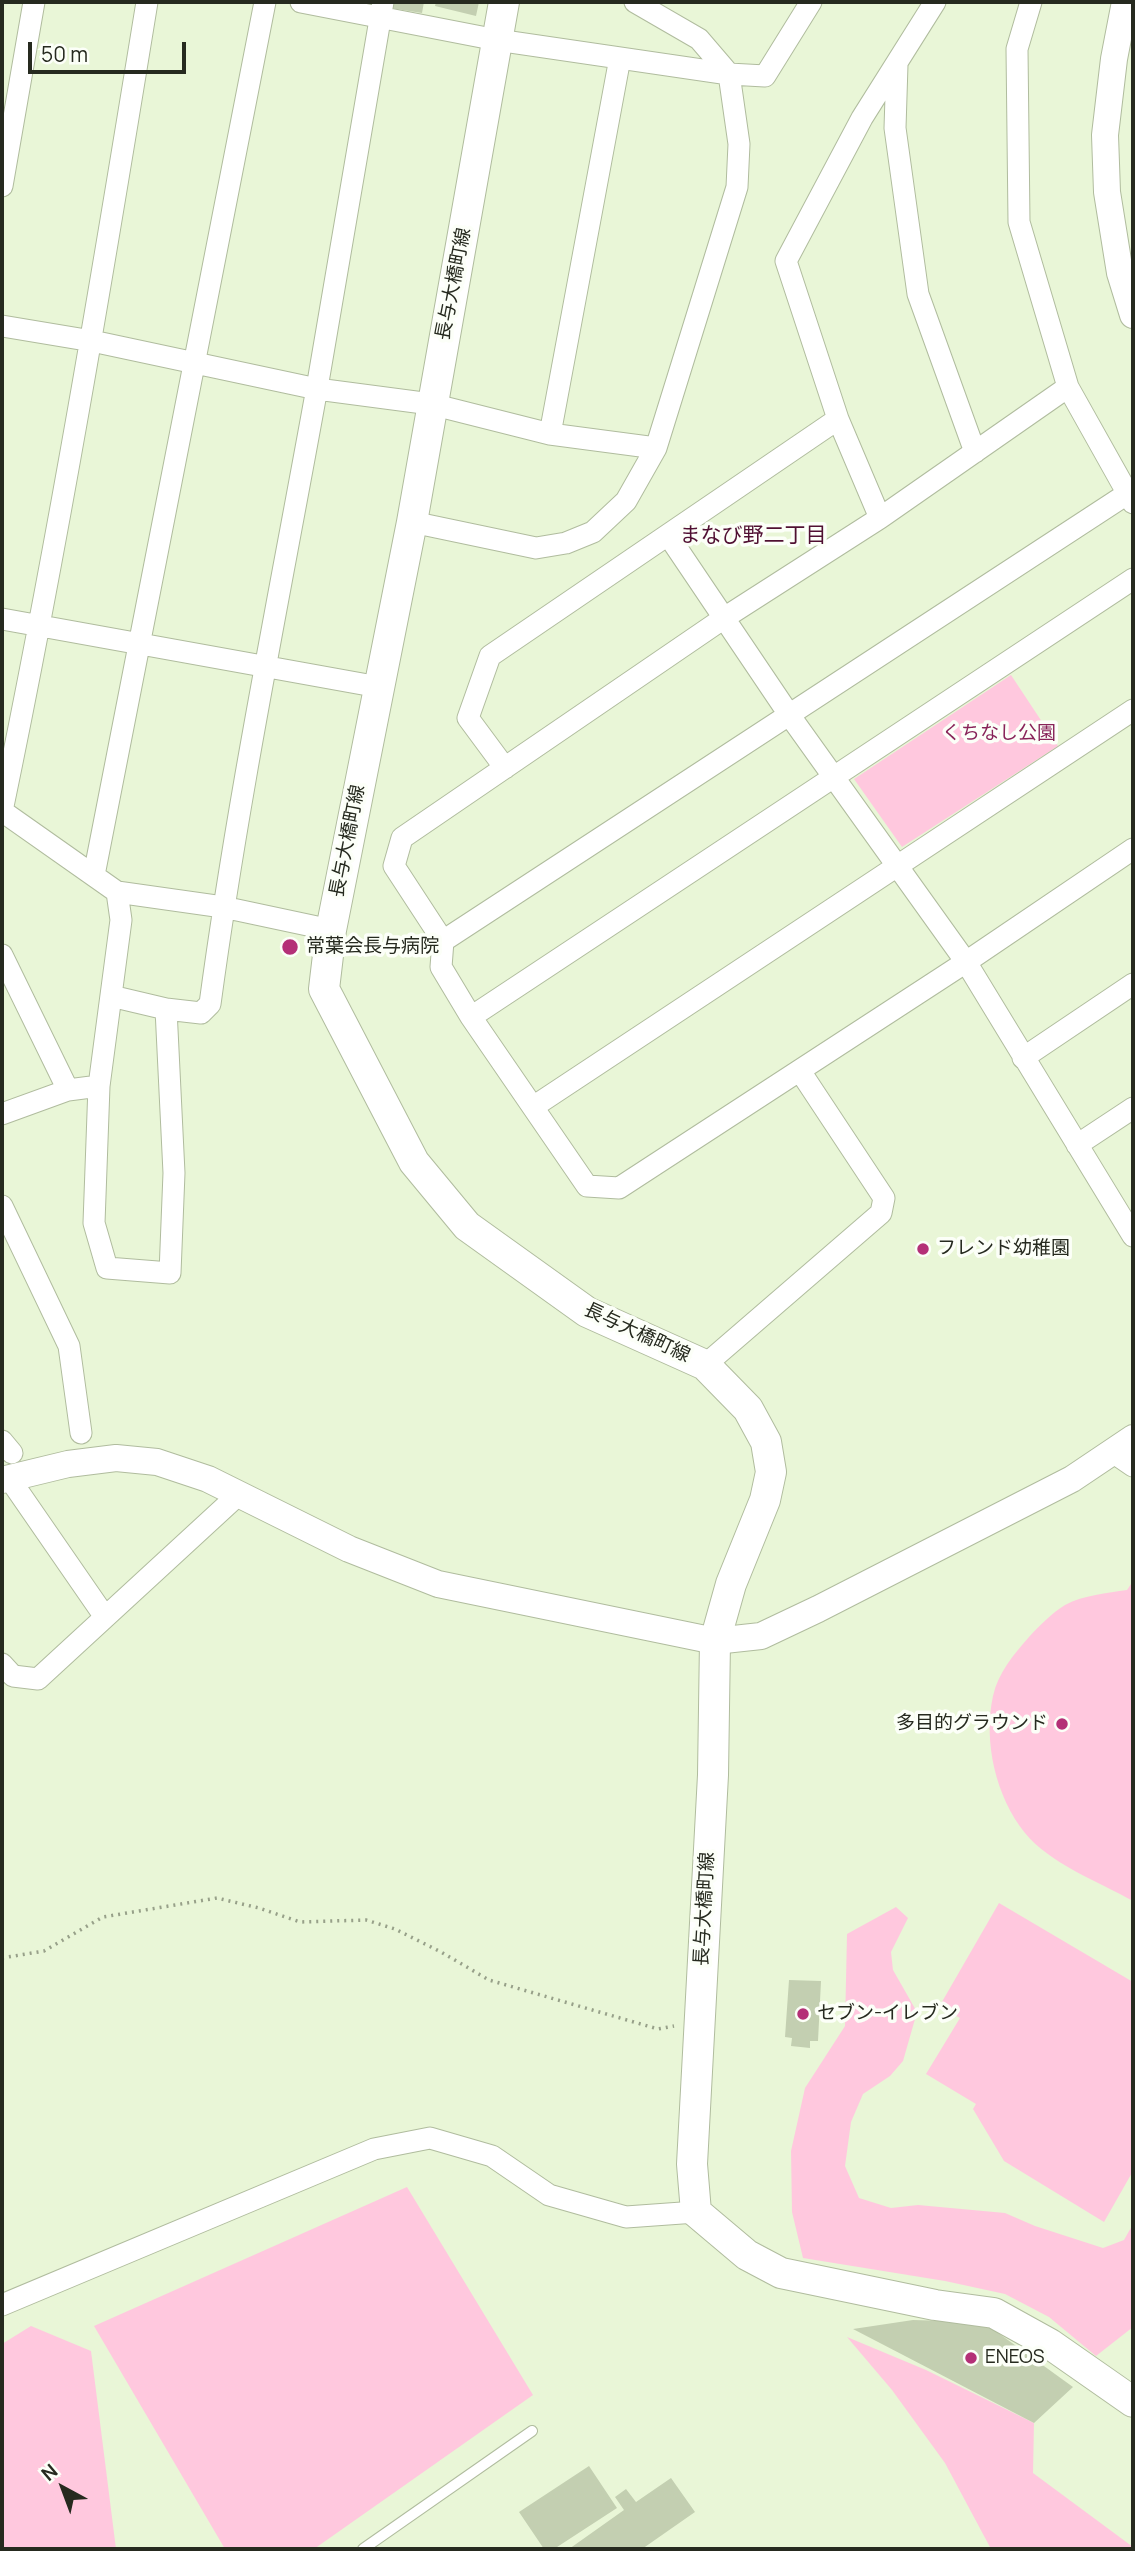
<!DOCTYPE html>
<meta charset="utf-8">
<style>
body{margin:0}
#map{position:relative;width:1135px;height:2551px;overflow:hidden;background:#e9f6d7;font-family:Manrope,sans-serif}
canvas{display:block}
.frame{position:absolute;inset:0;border:4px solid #262a1f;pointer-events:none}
.north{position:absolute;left:28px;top:2453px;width:70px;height:70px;-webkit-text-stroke:5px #fcfff8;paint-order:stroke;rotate:319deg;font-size:19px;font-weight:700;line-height:28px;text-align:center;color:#262a1f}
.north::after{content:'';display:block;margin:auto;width:24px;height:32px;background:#262a1f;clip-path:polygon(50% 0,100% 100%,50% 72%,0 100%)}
.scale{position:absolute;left:28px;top:42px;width:158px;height:32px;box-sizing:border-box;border:4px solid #262a1f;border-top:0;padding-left:9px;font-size:21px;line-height:24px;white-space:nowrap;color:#262a1f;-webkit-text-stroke:5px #fcfff8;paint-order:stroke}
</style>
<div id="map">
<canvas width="1135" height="2551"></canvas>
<div class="frame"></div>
<div class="north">N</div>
<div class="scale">50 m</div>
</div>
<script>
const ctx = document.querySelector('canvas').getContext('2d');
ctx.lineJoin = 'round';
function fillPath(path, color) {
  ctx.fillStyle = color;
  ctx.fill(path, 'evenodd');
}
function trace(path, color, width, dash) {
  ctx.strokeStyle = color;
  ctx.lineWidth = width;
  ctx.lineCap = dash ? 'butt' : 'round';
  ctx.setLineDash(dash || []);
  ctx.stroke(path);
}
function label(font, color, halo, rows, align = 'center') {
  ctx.font = font + ' Manrope,"Noto Sans JP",sans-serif';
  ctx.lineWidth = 7;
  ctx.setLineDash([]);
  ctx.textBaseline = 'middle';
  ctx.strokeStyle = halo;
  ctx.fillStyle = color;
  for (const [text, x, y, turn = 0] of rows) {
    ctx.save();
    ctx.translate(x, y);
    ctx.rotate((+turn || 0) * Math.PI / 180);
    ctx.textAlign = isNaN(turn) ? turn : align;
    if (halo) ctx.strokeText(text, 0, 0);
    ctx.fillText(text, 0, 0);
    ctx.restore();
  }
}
fillPath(new Path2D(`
 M1011,675L1058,746L902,847L854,779Z
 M1133,1581V1901C1099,1882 1049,1863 1025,1833C996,1797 983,1742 993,1696C998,1673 1014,1654 1029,1637C1039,1626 1052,1613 1065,1605C1084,1595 1107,1593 1127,1590Z
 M999,1903L1133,1982V2171L1104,2222L1004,2161L973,2109L976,2104L926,2074L960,2018L939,2007Z
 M896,1907L908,1918L891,1952L893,1970L917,2012L903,2061L890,2076L863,2094L851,2122L845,2166L859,2198L891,2208L918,2205L1005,2213L1035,2226L1103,2248L1124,2240L1133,2224V2327L1096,2356L1049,2317L1005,2294L945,2281L803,2258L792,2212L791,2151L805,2088L845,2026L847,1934Z
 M407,2187L533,2395L314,2549H225L94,2326Z
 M31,2326L91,2351L116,2549H2V2344Z
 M847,2337L926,2370L1034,2423L1033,2473L1133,2547V2549H991L945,2463L892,2390Z`), '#ffc8de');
fillPath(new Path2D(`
 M391,2H424L422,13L390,8Z
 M436,2H479L476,16L435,6Z
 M789,1980L821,1981L818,2041H810V2048L791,2046L792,2038L785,2037Z
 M913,2320L983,2322L1073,2387L1034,2423L853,2329Z
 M589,2466L617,2508L554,2549H544L519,2512Z
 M671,2478L695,2512L642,2549H569L624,2510L615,2497L626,2489L636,2502Z`), '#c3cfb1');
const service = new Path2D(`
 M363,2549L532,2431`);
const minor = new Path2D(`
 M301,2L497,40L729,74L765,76L811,2
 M1031,2L1017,49L1019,222L1068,387
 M897,65L895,128L918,294L975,452
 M2,186L34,2
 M2,326L92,341L317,389L431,404L550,434L656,448
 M550,434L620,58
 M1133,503L1068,387L880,518L724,618L402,838L394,866L443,941L441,967L471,1017L587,1186L619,1188L966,962L1133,849
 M880,518L838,419L786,261L862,118L935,2
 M412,522L536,548L566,543L593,532L626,501L656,448L737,187L739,144L729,74L699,39L635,2
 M668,535L790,716L966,962L1133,1236
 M2,619L379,687
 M505,768L468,718L490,656L838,419
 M2,811C58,542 103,272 147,2
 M2,811L117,892L223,907L331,930
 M94,875L265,2
 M443,941L1133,490
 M2,955L68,1090L99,1086
 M111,996L166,1009L174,1173L170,1273L107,1268L94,1223L99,1086L121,920L117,892
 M166,1009L201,1013L210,1004C238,797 280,593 317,388C340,259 360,130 383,2
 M471,1017L1133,579
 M1023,1058L1133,984
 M533,1107L1133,710
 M2,1114L68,1090
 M1077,1145L1133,1108
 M2,1206L69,1346L81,1433
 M705,1365L881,1213L884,1198L800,1071
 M2,1441L12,1453
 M1114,1453L1133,1466
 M9,1478L105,1617
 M2,1664L13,1676L38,1679L238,1495
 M2,2305L374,2149L430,2138L492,2156L549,2195L626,2217L696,2212`);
const tertiary = new Path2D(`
 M1125,2L1114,59L1105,135L1107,192L1120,273L1133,315
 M2,1480L68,1464L116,1458L157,1462L208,1479L349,1549L438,1584L715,1641L761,1636L818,1609L1072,1479L1133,1438`);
const secondary = new Path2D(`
 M504,2L412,522L331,930L324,989L414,1162L467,1226L587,1312L705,1365L748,1409L766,1442L771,1472L765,1500L731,1584L715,1641L713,1775L692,2164L696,2212L747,2255L781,2273L935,2305L994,2313L1050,2344L1133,2402`);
trace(service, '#b0bc9e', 12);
trace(minor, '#b0bc9e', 23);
trace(tertiary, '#b0bc9e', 28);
trace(secondary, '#b0bc9e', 32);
trace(new Path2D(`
 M2,1958L44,1951L103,1917L217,1898L259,1908L300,1922L366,1920L395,1929L441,1952L489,1980L658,2029L674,2026`), '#97a089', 3.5, [2, 5]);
trace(service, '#fff', 10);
trace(minor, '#fff', 21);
trace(tertiary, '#fff', 26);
trace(secondary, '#fff', 30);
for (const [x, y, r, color] of [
 [290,947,9,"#b43077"],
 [923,1249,7,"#b43077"],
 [1062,1724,7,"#b43077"],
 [803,2014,7,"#b43077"],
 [971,2358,7,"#b43077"]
]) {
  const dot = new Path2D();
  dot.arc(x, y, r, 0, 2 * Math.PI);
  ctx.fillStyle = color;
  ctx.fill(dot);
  trace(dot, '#fcfff8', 2.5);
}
label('19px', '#262a1f', '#fcfff8', [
 ["長与大橋町線",454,284,-79],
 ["長与大橋町線",348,841,-79],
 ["長与大橋町線",637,1333,25],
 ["長与大橋町線",705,1909,-87]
]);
label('19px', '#882359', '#fcfff8', [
 ["くちなし公園",999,734]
]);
label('19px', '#262a1f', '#fcfff8', [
 ["常葉会長与病院",306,947],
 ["フレンド幼稚園",937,1249],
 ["多目的グラウンド",1048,1724,"right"],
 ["セブン-イレブン",817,2014],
 ["ENEOS",985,2358]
], 'left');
label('21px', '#501032', '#fcfff8', [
 ["まなび野二丁目",753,536]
]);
</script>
